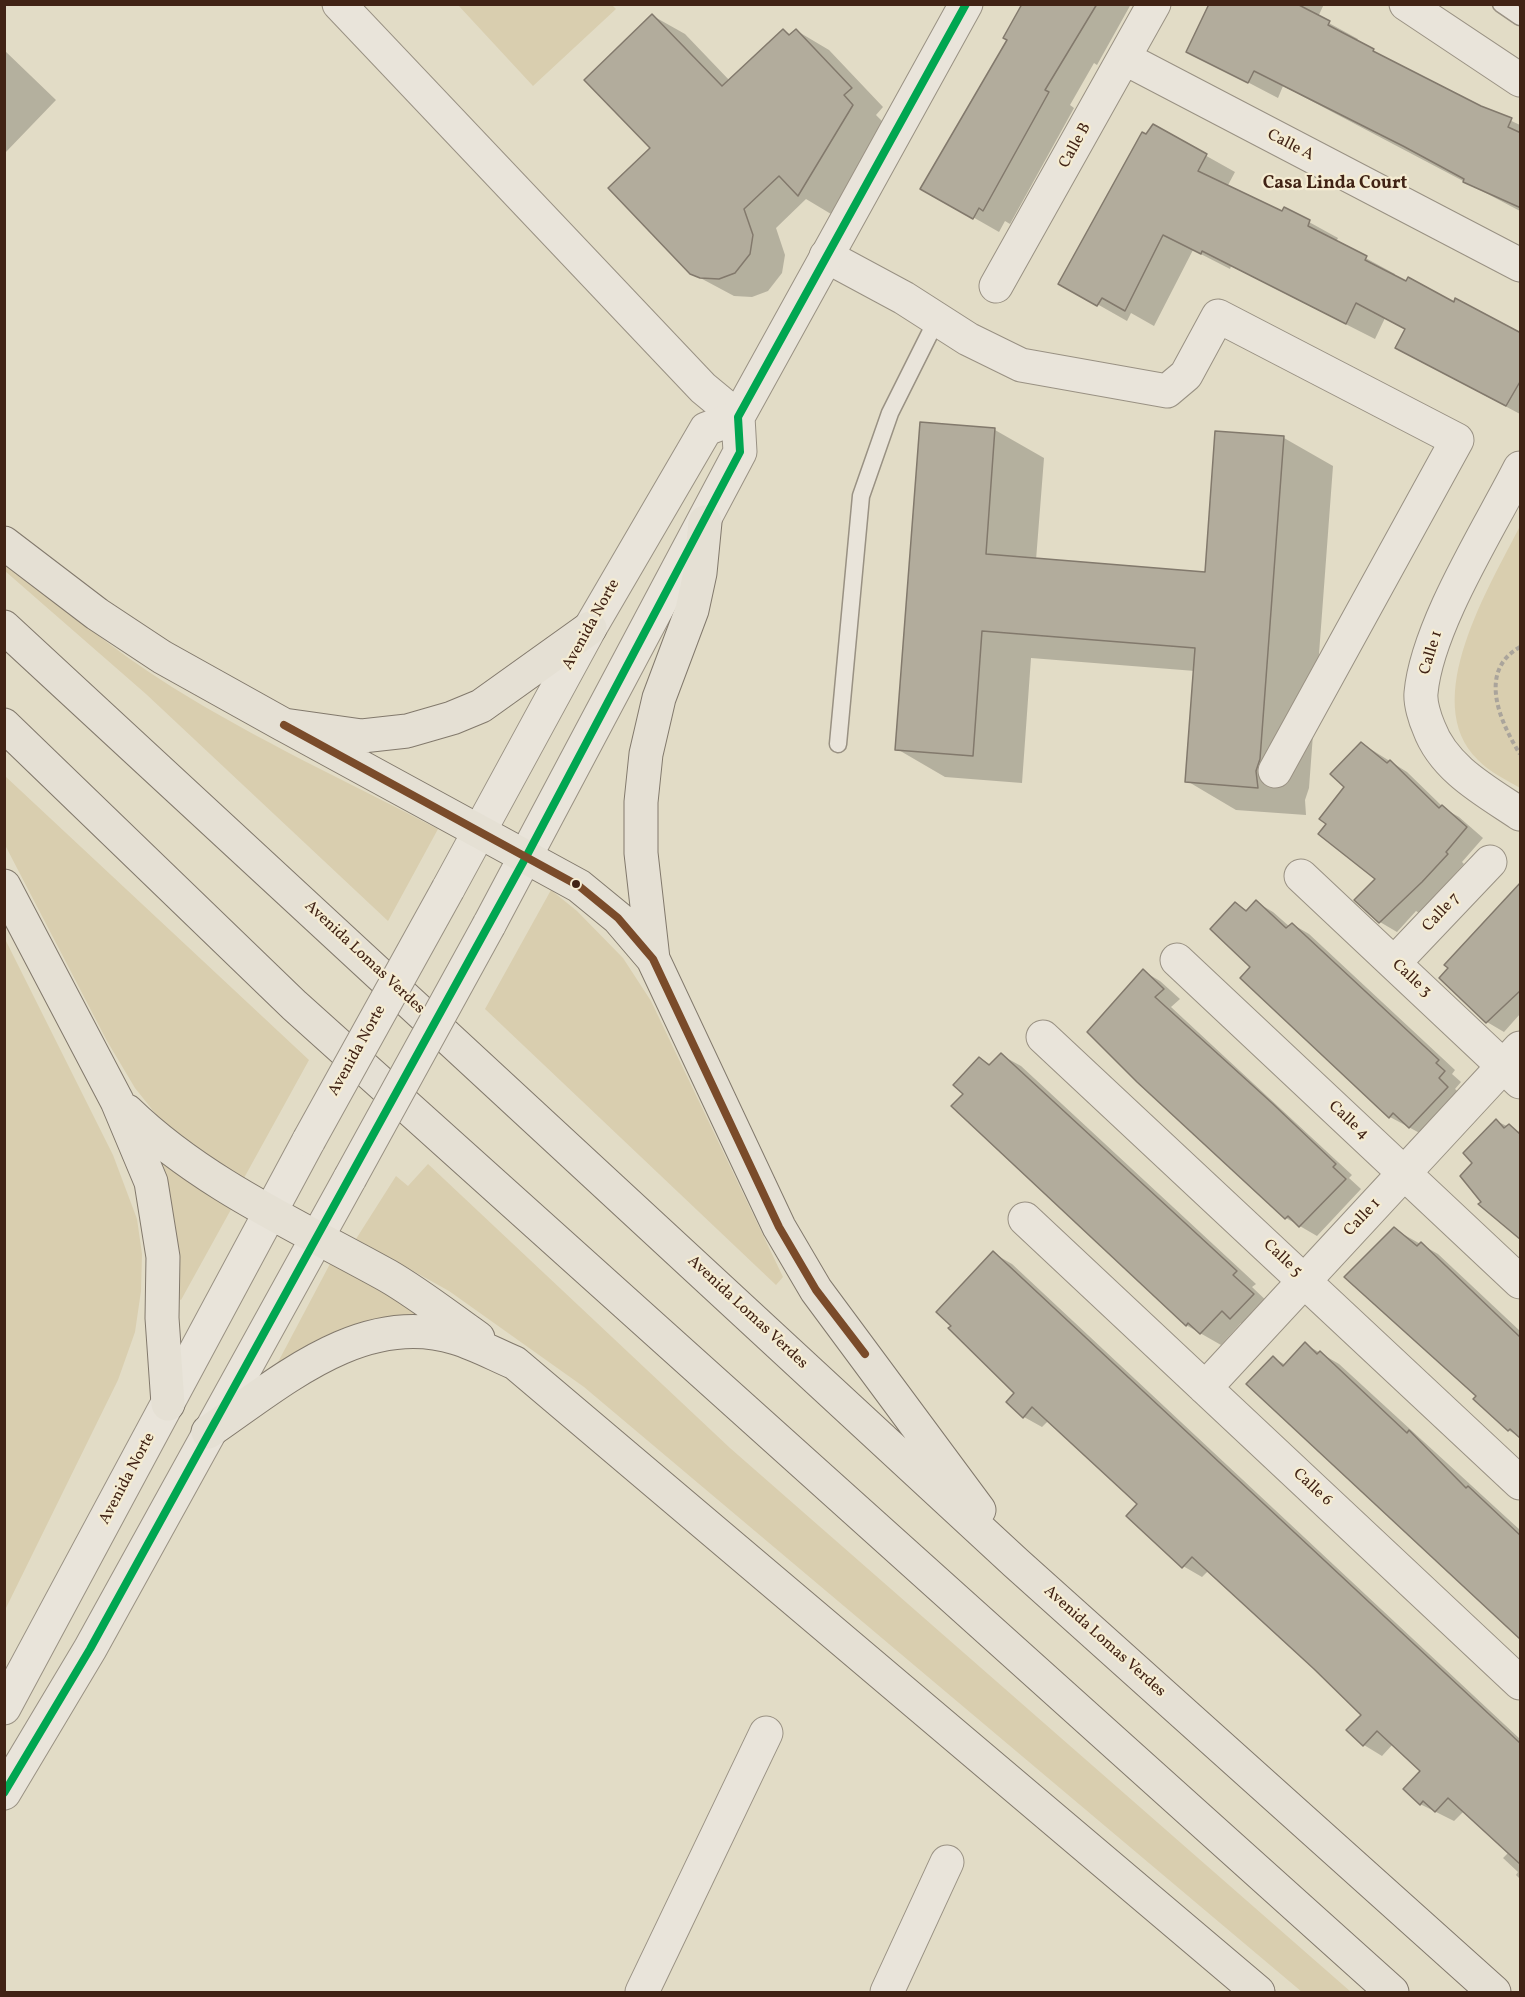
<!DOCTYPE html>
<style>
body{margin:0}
#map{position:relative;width:1525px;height:1997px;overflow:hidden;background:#e2dcc6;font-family:Vollkorn,serif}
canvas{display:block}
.frame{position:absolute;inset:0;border:6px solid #412315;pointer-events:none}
</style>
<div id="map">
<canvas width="1525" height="1997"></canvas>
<div class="frame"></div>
</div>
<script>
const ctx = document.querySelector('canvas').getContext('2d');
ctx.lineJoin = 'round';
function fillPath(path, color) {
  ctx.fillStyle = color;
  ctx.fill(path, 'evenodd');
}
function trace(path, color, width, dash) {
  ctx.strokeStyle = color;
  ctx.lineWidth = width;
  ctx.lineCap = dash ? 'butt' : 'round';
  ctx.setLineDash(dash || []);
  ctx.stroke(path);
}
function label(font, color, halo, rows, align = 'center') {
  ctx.font = font + ' Vollkorn,serif';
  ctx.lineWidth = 4.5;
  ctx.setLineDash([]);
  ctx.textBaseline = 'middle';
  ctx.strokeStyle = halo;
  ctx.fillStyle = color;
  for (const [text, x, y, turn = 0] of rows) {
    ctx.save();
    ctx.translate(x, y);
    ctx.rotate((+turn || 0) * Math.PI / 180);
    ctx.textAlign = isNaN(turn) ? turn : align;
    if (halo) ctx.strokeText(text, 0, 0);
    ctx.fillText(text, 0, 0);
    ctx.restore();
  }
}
fillPath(new Path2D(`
 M612,5L616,9L533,86L458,5Z
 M1520,526V788C1507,780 1489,772 1478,760C1418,701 1490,586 1520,526Z
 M5,561C59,605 113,650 172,687C257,740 350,783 438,829L388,921L146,694L5,571Z
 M5,776L309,1060L244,1178L170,1132L135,1088L107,1041L5,845Z
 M551,890L577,911L623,958L651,1001L783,1277L776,1285L485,1009Z
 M5,939L113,1155L137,1219L142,1254L141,1291L135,1332L118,1380L5,1610Z
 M160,1159L234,1204L181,1300L176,1297L178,1264L175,1223Z
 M428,1164L730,1448L1351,1992H1302L584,1387L449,1291L356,1239L396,1176L408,1186Z
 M331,1262L437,1318L277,1364Z`), '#d9ceaf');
fillPath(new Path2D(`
 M1045,4H1131L1097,65L1094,63L1070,105L1074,108L1010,224L1005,221L999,232L922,188Z
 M1211,4H1324L1318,17L1358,39L1356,42L1425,80L1520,125V211L1283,86L1278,98L1188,51Z
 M653,16L685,34L730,81L783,30L791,35L797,31L829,50L883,107L876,115L885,124L831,214L806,199L776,228L785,255L782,273L768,291L752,297L734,296L691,273L652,149Z
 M4,50L56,100L4,154Z
 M1153,126L1235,172L1227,187L1283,213L1309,222L1338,238L1336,242L1395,274L1393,276L1520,334V414L1426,364L1407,329L1385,318L1375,339L1231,266L1230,269L1193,250L1154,326L1131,313L1127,321L1060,283Z
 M921,424L995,430L1044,458L1036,560L1206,573L1284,438L1333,466L1309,788L1305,800L1306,815L1236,810L1187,781L1195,671L1031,658L1022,783L945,777L897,749Z
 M1361,743L1407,772L1445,809L1459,817L1483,838L1462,862L1464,864L1419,913L1416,911L1397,932L1380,922L1377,878L1328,824L1346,787Z
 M1520,884V1014L1504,1032L1487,1022L1441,978Z
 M1256,902L1273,912L1290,927L1292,924L1309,934L1455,1070L1452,1074L1461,1082L1455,1089L1464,1097L1427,1137L1390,1117L1253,967L1236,904L1248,911Z
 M1143,971L1160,981L1180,999L1171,1007L1352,1175L1349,1178L1361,1189L1317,1236L1286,1218L1090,1032Z
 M1001,1055L1021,1066L1256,1284L1252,1287L1273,1307L1251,1329L1241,1323L1221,1345L1186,1325L953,1106L965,1093L980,1058L991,1065Z
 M1496,1121L1520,1132V1237L1499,1222L1481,1204L1483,1202L1475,1163Z
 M1394,1229L1438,1254L1520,1331V1437L1508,1430L1478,1396Z
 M993,1253L1012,1264L1520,1739V1879L1516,1875L1518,1872L1503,1858L1509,1852L1464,1811L1454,1821L1420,1804L1422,1771L1393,1744L1382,1756L1364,1745L1363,1715L1209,1570L1202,1577L1183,1566L1139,1504L1049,1420L1042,1427L1024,1417L1016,1393Z
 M1305,1344L1339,1364L1520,1530V1636L1273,1358L1286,1365Z`), '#0003');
const building = new Path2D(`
 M1022,4H1097L1045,90L1049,92L983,211L979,208L973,219L920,189L1007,40L1003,38Z
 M1209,4H1297L1330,21L1328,25L1374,49L1373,51L1481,106L1512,118L1508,127L1521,133V208L1463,182L1464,179L1403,146L1254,71L1248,83L1186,52Z
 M652,14L722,86L783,29L789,35L796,29L852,88L844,95L853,105L798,196L779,176L744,209L753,235L750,254L735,273L719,279L700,278L690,274L608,188L650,148L584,80Z
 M1153,124L1207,154L1198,171L1282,211L1284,207L1310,220L1308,226L1367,256L1365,260L1406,281L1408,277L1454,302L1455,298L1521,333V380L1506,406L1395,348L1405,329L1356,303L1346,324L1202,251L1201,254L1163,235L1125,311L1102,298L1097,306L1058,284L1142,132L1146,134Z
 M920,422L995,428L986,554L1205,572L1215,431L1284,436L1260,759L1256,771L1258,788L1185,782L1195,648L982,631L973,756L895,750Z
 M1361,742L1387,763L1390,760L1439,808L1442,805L1467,827L1446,852L1448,854L1422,882L1379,923L1354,900L1375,879L1318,834L1326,824L1319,819L1344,787L1330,774Z
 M1521,882V990L1486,1023L1439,978L1448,968L1444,965Z
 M1256,900L1286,928L1292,923L1439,1060L1436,1063L1445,1071L1439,1078L1448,1087L1409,1128L1393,1113L1389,1118L1240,978L1250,967L1210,929L1235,902L1246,911Z
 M1143,969L1164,989L1155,997L1272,1103L1336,1164L1333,1167L1346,1179L1299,1227L1288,1216L1285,1219L1137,1082L1087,1032Z
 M1001,1053L1237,1271L1233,1275L1254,1294L1230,1319L1222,1311L1200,1334L1188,1323L1186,1326L951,1106L963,1094L953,1085L979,1057L989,1065Z
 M1496,1119L1504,1128L1509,1124L1521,1135V1240L1478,1204L1481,1202L1460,1176L1472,1163L1463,1153Z
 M1394,1227L1417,1246L1421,1242L1521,1338V1439L1510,1429L1508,1431L1473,1399L1476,1396L1344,1277Z
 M993,1251L1521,1744V1865L1448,1798L1435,1812L1423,1801L1420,1805L1403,1789L1420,1771L1377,1731L1363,1746L1346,1730L1361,1715L1314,1669L1192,1557L1182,1568L1126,1516L1137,1504L1032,1407L1023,1418L1006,1402L1014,1393L948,1328L951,1326L936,1312Z
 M1305,1342L1317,1354L1320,1351L1407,1433L1409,1430L1466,1488L1468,1486L1521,1536V1640L1246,1384L1273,1356L1283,1366Z`);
fillPath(building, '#b2ac9c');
trace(building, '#82796c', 1.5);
const service = new Path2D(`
 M1501,4L1520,17
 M838,744L861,496L890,413L937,319`);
const minor = new Path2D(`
 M339,4L703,388L738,417
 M1124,58L1520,265
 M826,256L904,298L968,339L1021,365L1167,391L1186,375L1218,316L1457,440L1275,771
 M996,286L1154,4
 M1520,468C1489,529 1427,626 1421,693C1420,703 1425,719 1429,728C1444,769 1486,791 1520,814
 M1301,876L1520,1082
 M1177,960L1520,1282
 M1394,963L1490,862
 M1043,1037L1520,1483
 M1025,1219L1520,1683
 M1205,1388L1520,1048
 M642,1992L766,1733
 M887,1992L947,1862`);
const tertiary = new Path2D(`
 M1406,4L1520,80
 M448,889L590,628L706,429L738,417
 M489,925L740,452L738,417L966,4
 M4,1708L309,1140
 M4,1793L90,1649L350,1178`);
const trunk = new Path2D(`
 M4,543L97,614L162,657L284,725L362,736L407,731L452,718L481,706L590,628
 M4,627L1016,1563L1494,1992
 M4,725L294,1005L1392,1992
 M284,725L579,886L618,918L653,959L779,1227L816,1290L979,1510
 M4,886L117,1101L151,1182L163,1257L162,1318L168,1404
 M653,959L641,853V802L646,754L659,698L692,610L700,573L705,522
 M127,1111C201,1183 298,1226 388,1276C419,1294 448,1317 478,1338
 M208,1432C280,1383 362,1309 456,1338C476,1344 496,1355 515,1363L1258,1992`);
trace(service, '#999183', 19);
trace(minor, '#999183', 35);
trace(tertiary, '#999183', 35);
trace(trunk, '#82796c', 35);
trace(new Path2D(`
 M1520,647C1477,671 1500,722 1520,754`), '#aaa49b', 4, [4.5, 3]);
trace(service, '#e9e4da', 16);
trace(minor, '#e9e4da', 33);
trace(tertiary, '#e9e4da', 33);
trace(trunk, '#e5e0d4', 33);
const tertiaryBridge = new Path2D(`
 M309,1140L448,889
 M350,1178L489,925`);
trace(tertiaryBridge, '#999183', 35, []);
trace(tertiaryBridge, '#e9e4da', 33);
trace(new Path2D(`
 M4,1793L90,1649L526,857L740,452L738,417L966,4`), '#00a651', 8);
trace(new Path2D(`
 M284,725L579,886L618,918L653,959L779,1227L816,1290L865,1354`), '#7a4b2a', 8);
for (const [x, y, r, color] of [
 [576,884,5,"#412315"]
]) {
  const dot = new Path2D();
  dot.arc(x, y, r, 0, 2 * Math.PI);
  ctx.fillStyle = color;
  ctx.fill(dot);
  trace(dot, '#f5ecd2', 2);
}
label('16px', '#412315', '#f5ecd2', [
 ["Calle B",1076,146,-61],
 ["Calle A",1290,146,27],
 ["Avenida Norte",592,625,-61],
 ["Calle 1",1432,653,-73],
 ["Calle 7",1442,913,-47],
 ["Avenida Lomas Verdes",364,958,43],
 ["Calle 3",1411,979,43],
 ["Avenida Norte",358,1051,-61],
 ["Calle 4",1348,1121,43],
 ["Calle 1",1363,1218,-47],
 ["Calle 5",1282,1259,43],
 ["Avenida Lomas Verdes",747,1313,43],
 ["Avenida Norte",128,1479,-62],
 ["Calle 6",1312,1488,43],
 ["Avenida Lomas Verdes",1104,1642,42]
]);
label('bold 18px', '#412315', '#f5ecd2', [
 ["Casa Linda Court",1335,185]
]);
</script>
